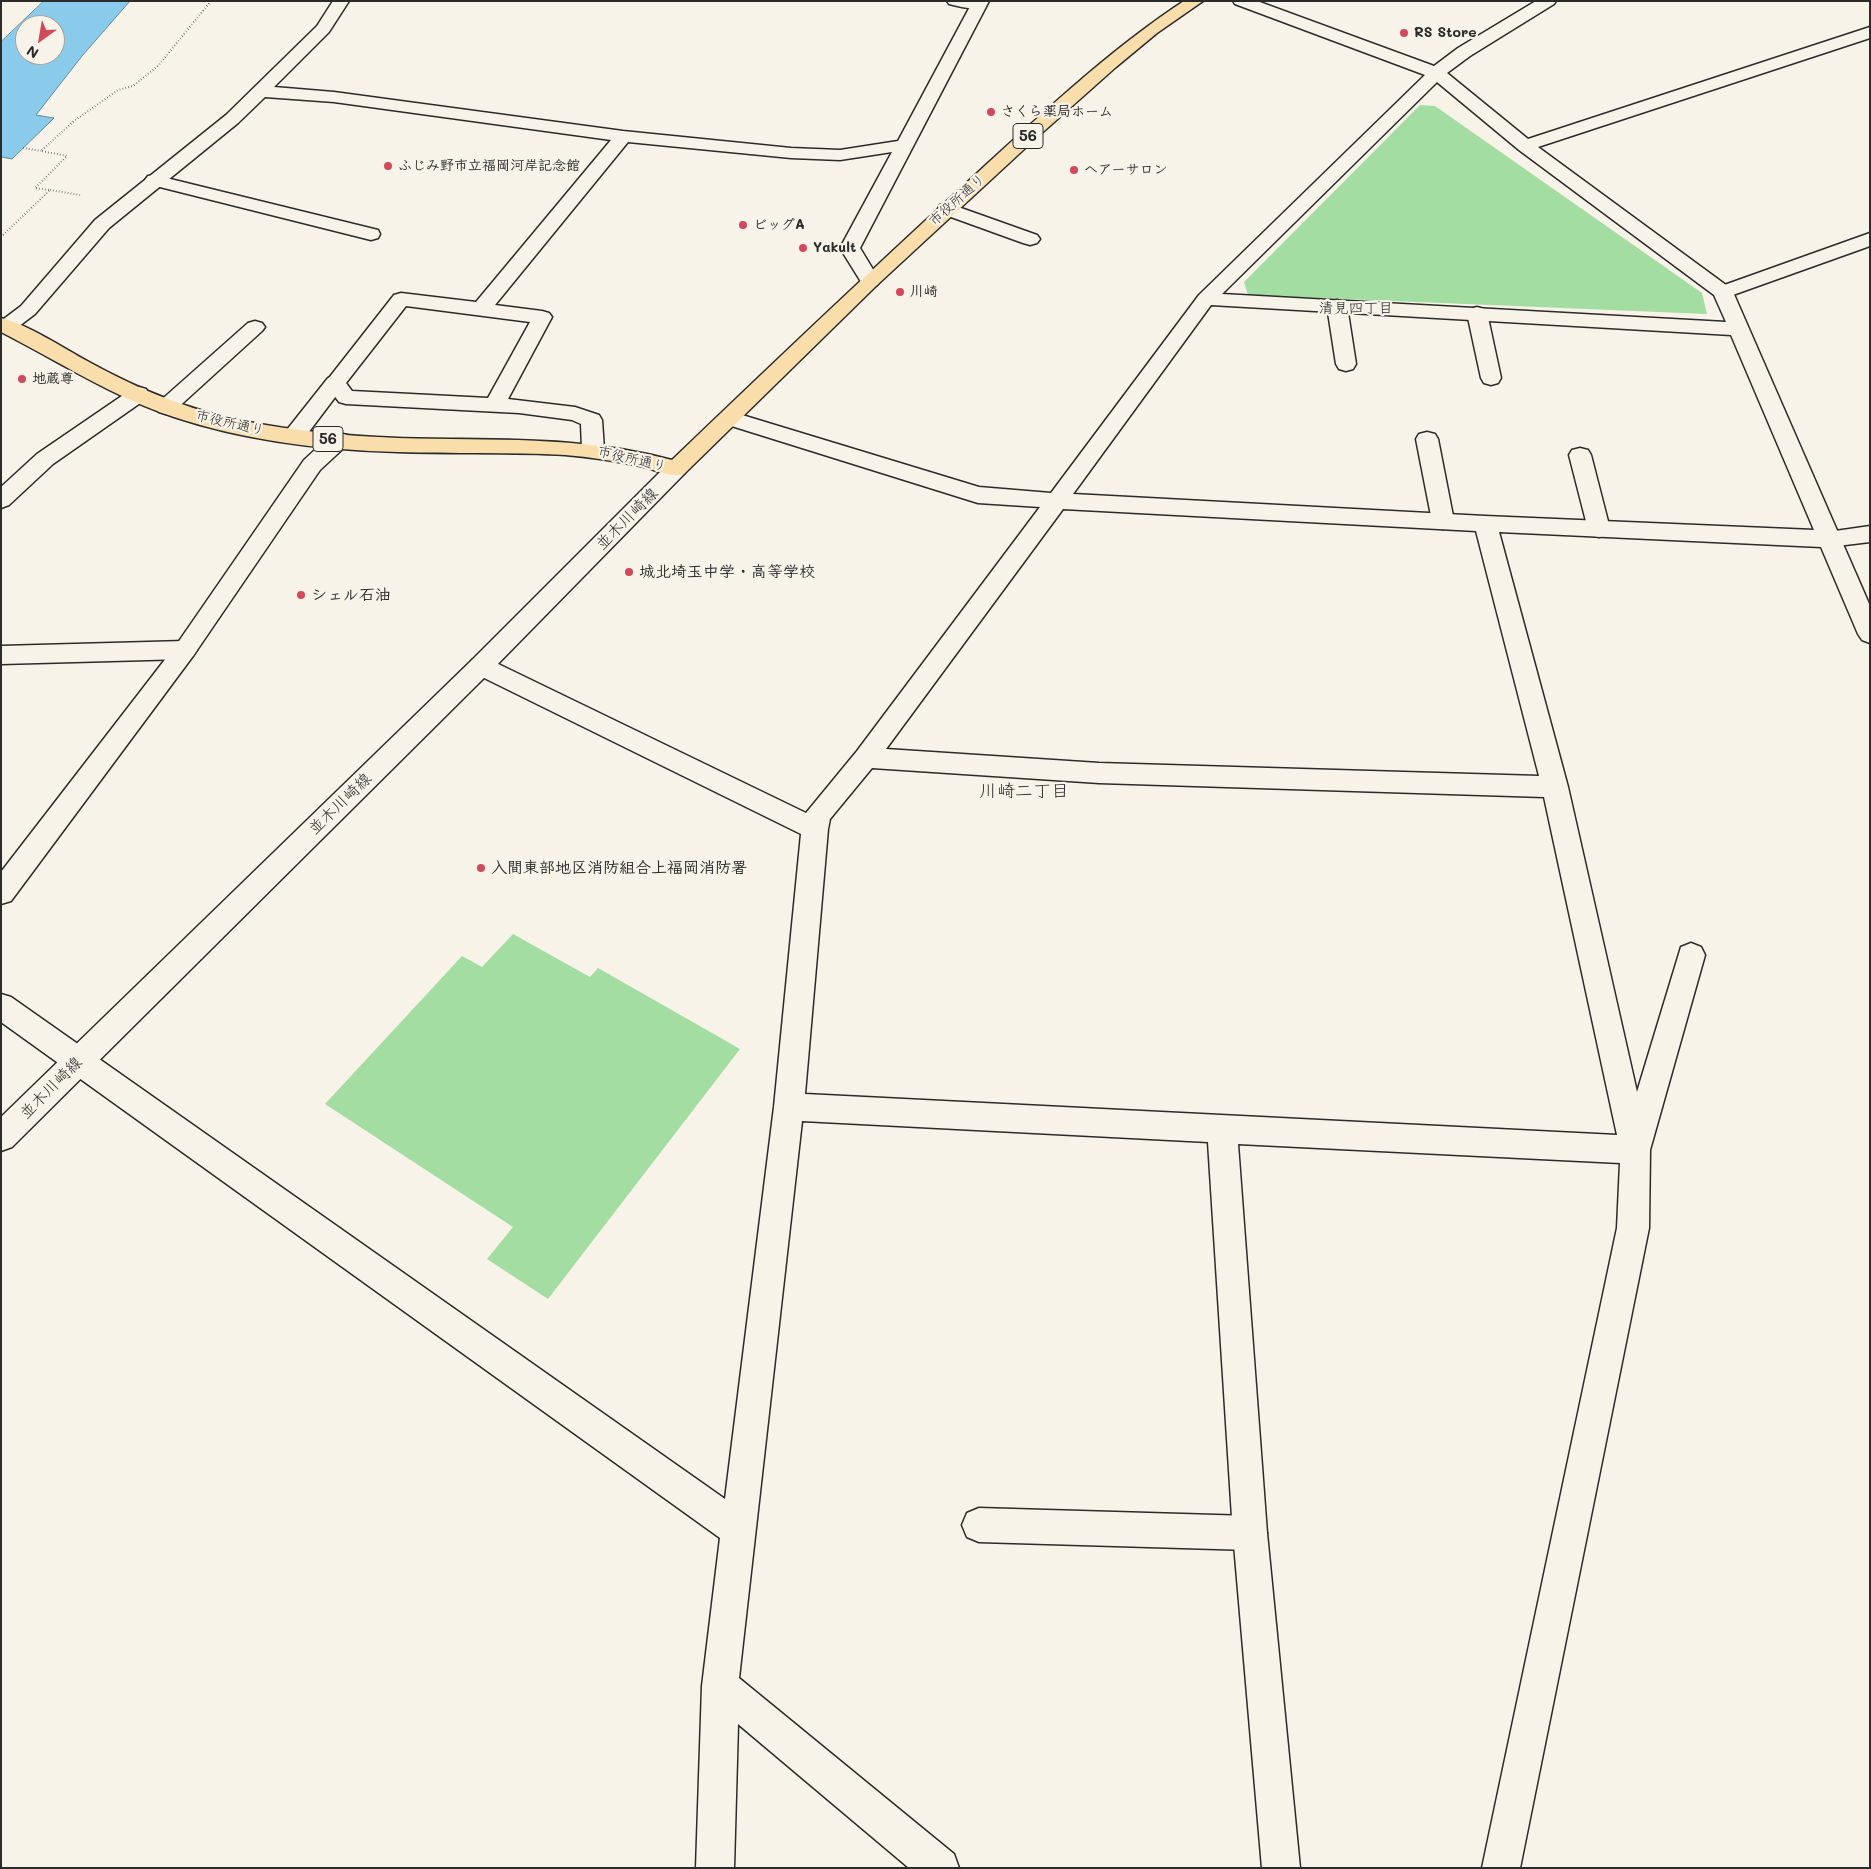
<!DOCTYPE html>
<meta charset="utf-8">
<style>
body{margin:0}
#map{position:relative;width:1871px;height:1869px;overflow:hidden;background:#f7f3e8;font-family:Mali,sans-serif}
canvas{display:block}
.frame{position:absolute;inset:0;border:2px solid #2b2b2b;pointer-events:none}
.north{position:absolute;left:15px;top:15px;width:50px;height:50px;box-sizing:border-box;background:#f7f3e8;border:1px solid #a5a39c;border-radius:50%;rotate:212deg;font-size:14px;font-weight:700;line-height:20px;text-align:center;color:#2b2b2b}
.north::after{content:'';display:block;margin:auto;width:18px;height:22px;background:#d1495b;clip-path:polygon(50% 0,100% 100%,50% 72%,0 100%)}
</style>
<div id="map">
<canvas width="1871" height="1869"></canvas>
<div class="frame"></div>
<div class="north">N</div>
</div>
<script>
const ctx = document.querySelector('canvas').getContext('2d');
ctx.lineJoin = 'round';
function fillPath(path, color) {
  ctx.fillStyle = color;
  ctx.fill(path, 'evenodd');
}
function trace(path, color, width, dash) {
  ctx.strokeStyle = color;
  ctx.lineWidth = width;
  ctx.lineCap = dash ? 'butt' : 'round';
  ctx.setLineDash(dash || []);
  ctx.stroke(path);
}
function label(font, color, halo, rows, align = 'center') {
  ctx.font = font + ' Mali,"Klee One",sans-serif';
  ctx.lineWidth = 4.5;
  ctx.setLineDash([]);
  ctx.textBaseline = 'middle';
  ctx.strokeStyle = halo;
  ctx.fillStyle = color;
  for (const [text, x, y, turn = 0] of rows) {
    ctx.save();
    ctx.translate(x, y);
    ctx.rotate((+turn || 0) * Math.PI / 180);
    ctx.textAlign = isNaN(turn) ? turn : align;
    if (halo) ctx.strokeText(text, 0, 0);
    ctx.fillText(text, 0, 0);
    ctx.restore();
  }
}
fillPath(new Path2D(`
 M1420,105L1435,106L1702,293L1707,314L1248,295L1244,282Z
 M513,934L590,977L598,968L740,1049L548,1299L487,1259L513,1227L325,1104L462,956L482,967Z`), '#a4dda2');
const water = new Path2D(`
 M44,1H130L82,56L36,115L54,118L12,159L1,157V42ZM25,25H55V55H25Z`);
fillPath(water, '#8acaeb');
trace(water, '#648a9e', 1);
const service = new Path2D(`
 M947,1H985L987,4L985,7C974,10 960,7 949,4Z
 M154,175L378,230L380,234L378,238L371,240L148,184L145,180L148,176Z
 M947,203L1037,235L1040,239L1037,243L1030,245L1023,243L940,213L938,209L940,205Z
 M1337,300L1344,302L1347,306L1356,364L1353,369L1346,371L1339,369L1336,364L1327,306L1330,302Z
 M1477,307L1484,309L1487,313L1501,378L1498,383L1491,385L1484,383L1481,378L1467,313L1470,309Z
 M255,321L262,323L265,327L262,331L173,412L166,414L159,412L155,407L159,402L248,323Z
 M335,376L342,378L345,383L342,388L302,441L294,443L286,441L283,436L286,431L328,378Z
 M139,387L146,389L149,394L146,399L53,464L9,505L1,508V487L37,454L132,389Z
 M1427,432L1435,434L1438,439L1454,521L1451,526L1443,529L1435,526L1432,521L1416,439L1419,434Z
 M1580,448L1588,450L1591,455L1610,529L1607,535L1599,537L1591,535L1588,529L1569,455L1572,450Z
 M185,641L193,644L197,650L193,656L185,659L1,664V646Z
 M979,1508L1250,1516L1262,1521L1267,1533L1262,1545L1250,1550L979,1542L967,1537L962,1525L967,1513Z`);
const minor = new Path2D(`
 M333,1H349L329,32L274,87L334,92L623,131L791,148L840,150L898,141L973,1H989L860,248L880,281L877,285L870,287L863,285L840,248L892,152L840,160L791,158L628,142L495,305L542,311L549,313L552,317L508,399L575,407L599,415L602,420L604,449L601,454L593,456L585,454L582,449L581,424L572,420L519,413L346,404L339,402L325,383L394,295L401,293L476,302L611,140L334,102L265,97L238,123L109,228L35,314L14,330L7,332L1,331V321L21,306L95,220L226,115L317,26ZM406,306L530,322L488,398L352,391L346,383Z
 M1233,1H1257L1434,66L1458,48L1536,1H1556L1554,4L1470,56L1447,73L1528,139L1870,27V38L1538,147L1730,288L1733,292L1870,606V643L1862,640L1858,634L1821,547L1499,532L1568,787L1637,1092L1681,947L1691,943L1701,947L1705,955L1650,1150L1649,1228L1520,1868H1482L1617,1228L1620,1163L1238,1144L1267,1533L1300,1868H1262L1233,1533L1208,1142L802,1121L739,1678L954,1854L959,1868H909L738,1724L734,1868H696L702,1686L720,1538L1,1022V994L11,997L725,1499L774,1107L801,834L472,672L469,666L472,660L481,657L490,660L806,813L857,751L1040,507L978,503L722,423L718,418L722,413L729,411L979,487L1051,493L1199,295L1425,75L1235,4ZM1437,82L1519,150L1714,295L1726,322L1222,294ZM1211,305L1731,335L1814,530L1485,516L1073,494ZM1063,509L1476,531L1539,776L1099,763L886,749ZM872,768L1099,783L1544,797L1617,1135L805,1094L828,829L830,819Z
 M339,433L347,435L350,440L347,445L320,470L193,656L11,901L1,904V872L177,644L304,460L331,435Z`);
const tertiary = new Path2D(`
 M1870,233V246L1730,296L1723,298L1716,296L1713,292L1716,288Z
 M1870,526V542L1829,547L1821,545L1818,539L1821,533Z`);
const secondary = new Path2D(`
 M676,462L684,464L687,469L684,474L490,672L12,1147L1,1151V1117L472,660L668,464Z`);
const primary = new Path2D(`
 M1184,1H1203L1157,33L1116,67L1034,140L877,285L684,474C669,478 654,469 640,466C615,461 590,457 565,455C509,452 454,454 398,452C323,450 246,441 174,417C113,397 58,361 1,332V318C29,325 63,348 89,362C138,389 188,410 244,421C294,431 346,436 398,438C493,441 578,435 672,460C772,364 872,269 975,175C1042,114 1108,51 1184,1Z`);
trace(service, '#2b2b2b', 3);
trace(minor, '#2b2b2b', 3);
trace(tertiary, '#2b2b2b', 3);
trace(secondary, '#2b2b2b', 3);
trace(primary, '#2b2b2b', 3);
trace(new Path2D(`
 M23,148L41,151
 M50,190L80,195
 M1,237L50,190L35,188L67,156L41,151L74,121L118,90L133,86L158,66L211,1`), '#2b2b2b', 2, [0.5, 2.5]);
fillPath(service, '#f7f3e8');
fillPath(minor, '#f7f3e8');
fillPath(tertiary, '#f7f3e8');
fillPath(secondary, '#f7f3e8');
fillPath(primary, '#f9deab');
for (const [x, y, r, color] of [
 [1404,33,5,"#d1495b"],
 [991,112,5,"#d1495b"],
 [388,166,5,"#d1495b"],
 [1074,170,5,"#d1495b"],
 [743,225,5,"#d1495b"],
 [803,248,5,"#d1495b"],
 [900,292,5,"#d1495b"],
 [22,379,5,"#d1495b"],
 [629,572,5,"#d1495b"],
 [301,595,5,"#d1495b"],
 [481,868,5,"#d1495b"]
]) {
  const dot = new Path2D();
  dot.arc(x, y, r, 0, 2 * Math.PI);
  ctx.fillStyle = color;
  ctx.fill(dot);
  trace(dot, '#f7f3e8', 2);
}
label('bold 14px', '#2b2b2b', '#f7f3e8', [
 ["RS Store",1414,33],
 ["さくら薬局ホーム",1001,112],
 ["ふじみ野市立福岡河岸記念館",398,166],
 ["ヘアーサロン",1084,170],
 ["ビッグA",753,225],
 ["Yakult",813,248],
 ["川崎",910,292],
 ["地蔵尊",32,379]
], 'left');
label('14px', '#2b2b2b', '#f7f3e8', [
 ["市役所通り",957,200,-42],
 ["市役所通り",230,423,13],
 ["市役所通り",632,459,13]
]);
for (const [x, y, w] of [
 [1028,136,30],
 [328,439,30]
]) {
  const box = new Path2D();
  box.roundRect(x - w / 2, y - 12.5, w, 25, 4);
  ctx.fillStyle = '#f7f3e8';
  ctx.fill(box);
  trace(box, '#2b2b2b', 1);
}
label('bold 15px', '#2b2b2b', null, [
 ["56",1028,136],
 ["56",328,439]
]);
label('15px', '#2b2b2b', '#f7f3e8', [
 ["清見四丁目",1356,308]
]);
label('16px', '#2b2b2b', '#f7f3e8', [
 ["並木川崎線",627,519,-45],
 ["並木川崎線",340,804,-44],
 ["並木川崎線",51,1088,-45]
]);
label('bold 16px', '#2b2b2b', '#f7f3e8', [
 ["城北埼玉中学・高等学校",639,572],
 ["シェル石油",311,595],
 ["入間東部地区消防組合上福岡消防署",491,868]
], 'left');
label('18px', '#2b2b2b', '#f7f3e8', [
 ["川崎二丁目",1024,791]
]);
</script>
